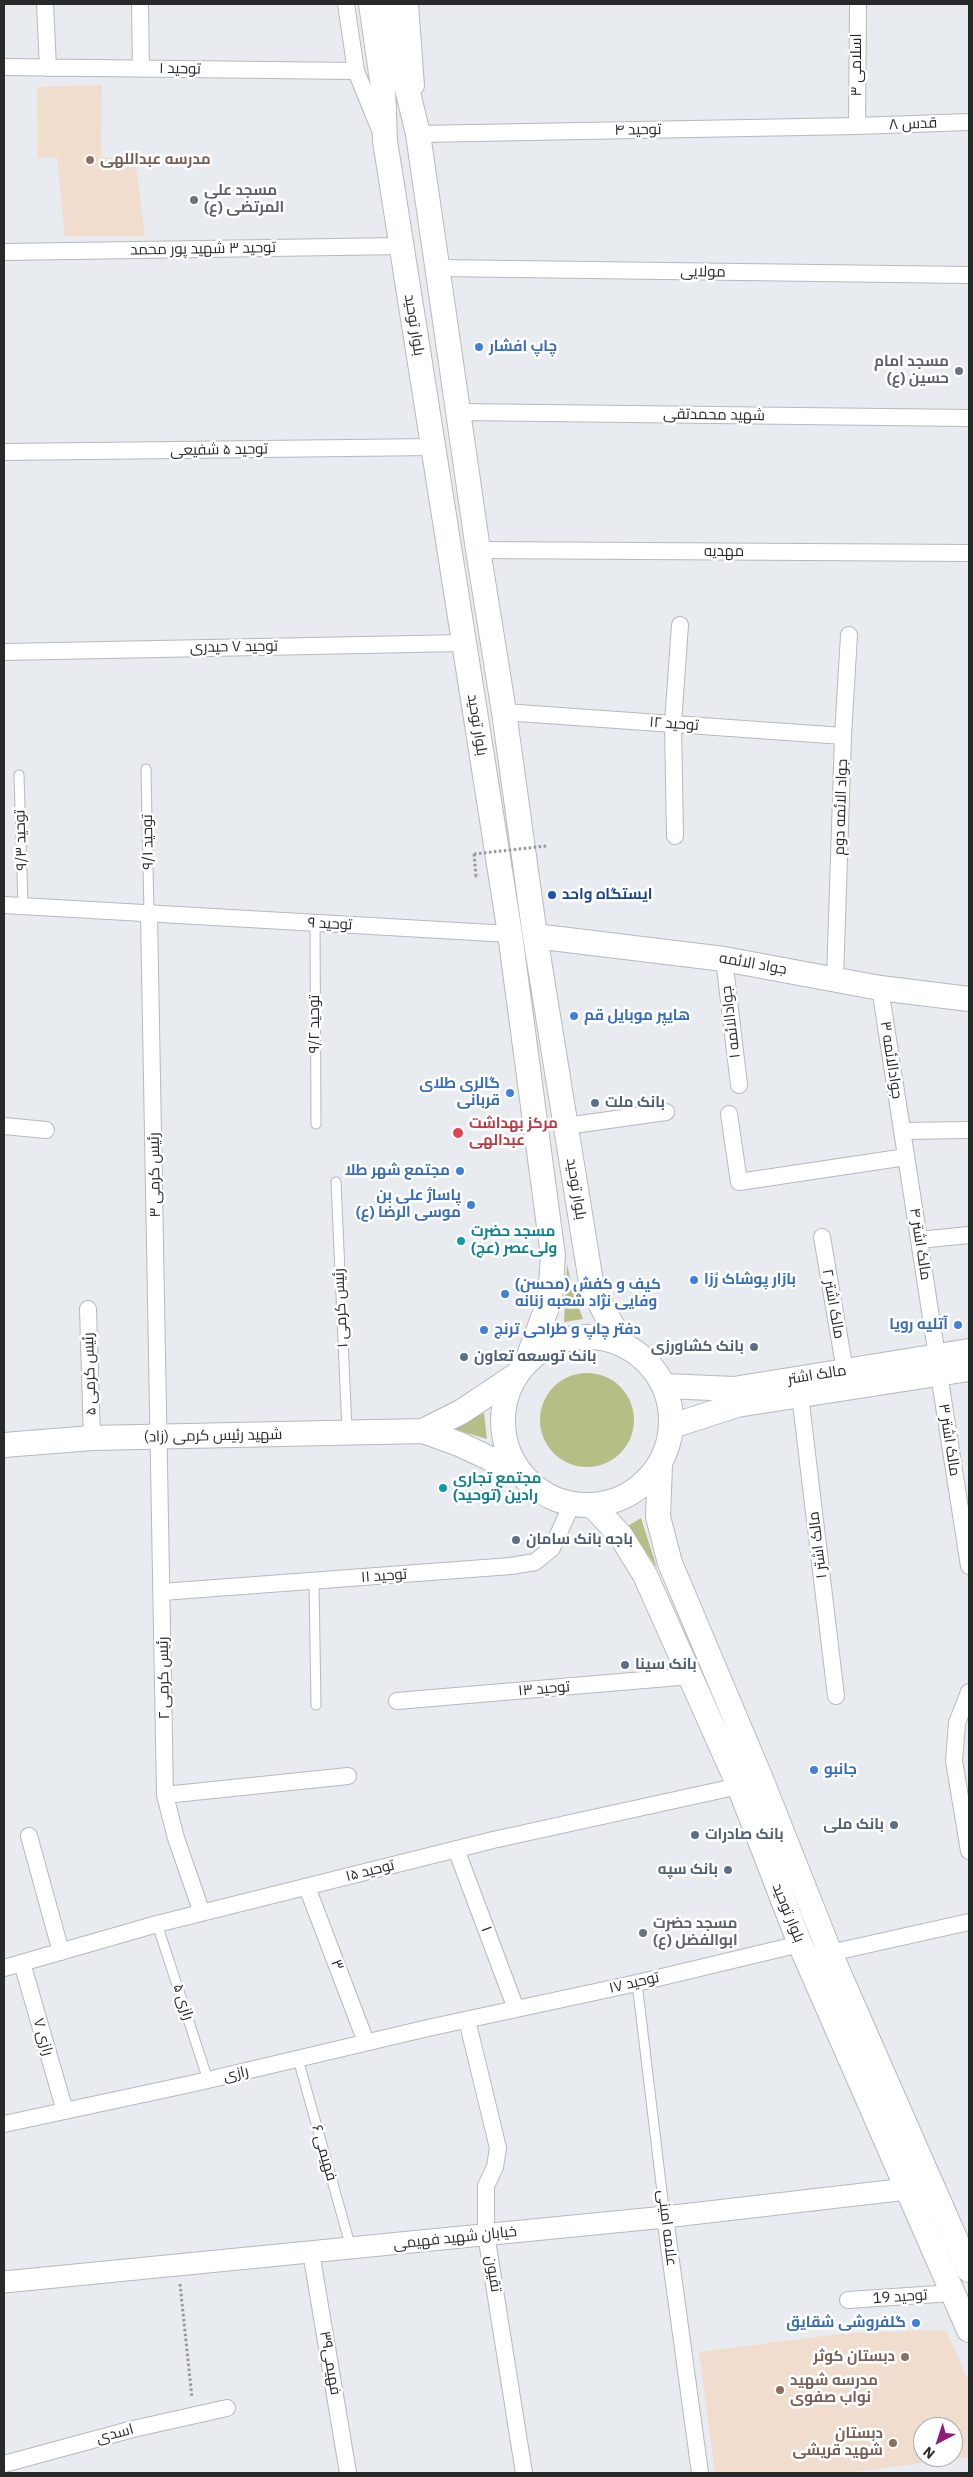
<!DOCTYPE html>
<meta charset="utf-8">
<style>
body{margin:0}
#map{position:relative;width:973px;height:2477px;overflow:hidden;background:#e8ebef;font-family:"IBM Plex Sans",sans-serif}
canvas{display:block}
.frame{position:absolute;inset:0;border:5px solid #28292b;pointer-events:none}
.north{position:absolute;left:913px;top:2417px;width:50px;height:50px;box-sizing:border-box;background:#fff;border:1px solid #a9a9aa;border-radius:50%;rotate:220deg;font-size:14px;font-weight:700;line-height:20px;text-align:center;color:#28292b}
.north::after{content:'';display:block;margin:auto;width:18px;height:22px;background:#8f1c7d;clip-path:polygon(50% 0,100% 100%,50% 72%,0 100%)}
</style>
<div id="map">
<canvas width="973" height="2477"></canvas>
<div class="frame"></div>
<div class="north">N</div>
</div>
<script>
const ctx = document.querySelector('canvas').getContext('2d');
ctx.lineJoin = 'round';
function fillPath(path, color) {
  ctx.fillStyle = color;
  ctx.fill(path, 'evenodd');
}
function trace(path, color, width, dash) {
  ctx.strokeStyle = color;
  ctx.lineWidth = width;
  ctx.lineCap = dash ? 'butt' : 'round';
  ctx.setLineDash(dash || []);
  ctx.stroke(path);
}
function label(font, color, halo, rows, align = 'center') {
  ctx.font = font + ' "IBM Plex Sans",Cairo,sans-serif';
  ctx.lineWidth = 5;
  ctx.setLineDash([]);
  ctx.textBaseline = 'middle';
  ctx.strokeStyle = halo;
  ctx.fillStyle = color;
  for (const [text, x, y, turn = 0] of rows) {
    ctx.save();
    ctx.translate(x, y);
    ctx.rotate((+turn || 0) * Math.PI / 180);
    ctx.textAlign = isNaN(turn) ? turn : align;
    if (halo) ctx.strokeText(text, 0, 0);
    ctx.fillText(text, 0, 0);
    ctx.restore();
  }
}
fillPath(new Path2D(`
 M102,85L101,157L135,161L145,236H65L57,157L38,158L37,87Z
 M946,2330L969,2382V2457L846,2473H715L699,2352L848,2333ZM923,2427H953V2457H923Z`), '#f0ddcd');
fillPath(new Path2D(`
 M567,1264L574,1296L583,1319L564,1322Z
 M540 1420a47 47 0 1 1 94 0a47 47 0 1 1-94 0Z
 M484,1413L487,1439L450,1428Z
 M641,1518L657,1568L628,1526Z`), '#b6be86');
const service = new Path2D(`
 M146,769L149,914
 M19,775L23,906
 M315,923L316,1124
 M336,1182L347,1430
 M314,1581L316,1705
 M157,1924L208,2080
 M637,1983L665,2217
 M298,2059L351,2248`);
const minor = new Path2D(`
 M45,4L48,68
 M140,4L141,69
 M346,4L356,71L380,130
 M410,4L416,86
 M4,67L356,71
 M418,123V134L857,126L969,122
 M857,126L858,4
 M4,252L402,246
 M437,268L969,275
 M458,412L969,418
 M4,452L434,447
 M478,550L969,553
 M4,652L464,643
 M504,712L843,736
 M675,836L673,724L680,625
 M4,905L510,934
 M149,914L165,1795L176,1838L202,1913
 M724,959L739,1085
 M835,979L843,736L849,635
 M880,988L937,1356
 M729,1114L739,1182L906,1157
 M4,1126L46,1130
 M566,1126L666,1112
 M902,1131L969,1130
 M822,1237L845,1371
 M919,1240L969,1235
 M88,1309L92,1438
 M939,1374L969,1566
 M800,1395L836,1696
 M162,1592L511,1566L535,1562L552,1548L572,1504
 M969,1692L957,1723L954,1761L969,1851
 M397,1701L691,1676
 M165,1795L348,1776
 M29,1836L61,1952
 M456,1849L516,2009
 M307,1887L366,2042
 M830,1953L969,1922
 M22,1963L65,2111
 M4,1968L157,1924L493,1840L739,1786
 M467,2020L498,2148L495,2167L486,2186V2234L524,2473
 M4,2124L195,2083L428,2028L637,1983L800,1944
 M665,2217L700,2473
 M311,2252L348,2473
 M848,2300L953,2293
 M4,2464L133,2429L227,2408`);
const tertiary = new Path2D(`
 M4,2282L665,2217L907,2189`);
const secondary = new Path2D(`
 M371,4L383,87L385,141L510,934L553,1256L550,1299L527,1361
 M394,4L405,80L418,134L478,550L504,712L535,936L592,1288L622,1344
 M535,936L724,959L880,988L969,999
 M503 1421a84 84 0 1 1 168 0a84 84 0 1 1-168 0Z
 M665,1386L734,1389L969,1351
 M672,1426L737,1405L969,1369
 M423,1431L461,1412L515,1376
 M4,1445L92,1438L423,1431L459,1444L521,1473
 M660,1465L658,1517L670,1563L761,1779L830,1953L969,2270
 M593,1506L621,1536L645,1575L739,1786L800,1944L969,2330`);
trace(service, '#b6b9bd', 11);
trace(minor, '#b6b9bd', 18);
trace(tertiary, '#b6b9bd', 23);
trace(secondary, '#b6b9bd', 26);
trace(new Path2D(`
 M474,854L476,876L479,875
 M180,2284L192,2398`), '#96989c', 3, [2.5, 2.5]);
trace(service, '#fff', 9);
trace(minor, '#fff', 16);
trace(tertiary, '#fff', 21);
trace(secondary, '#fff', 24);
trace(new Path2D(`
 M474,854L546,846`), '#96989c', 3, [2.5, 2.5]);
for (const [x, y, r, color] of [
 [90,160,5,"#8d6e63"],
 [194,200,5,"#6b7280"],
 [479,347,5,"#3f7fe0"],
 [959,371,5,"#6b7280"],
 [552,895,5,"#1a4fb4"],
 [574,1016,5,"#3f7fe0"],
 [510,1093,5,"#3f7fe0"],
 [595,1103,5,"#5c6f8a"],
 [458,1133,6,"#e0444e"],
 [460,1171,5,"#3f7fe0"],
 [471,1205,5,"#3f7fe0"],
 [461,1241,5,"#0f9aa8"],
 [694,1280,5,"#3f7fe0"],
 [505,1294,5,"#3f7fe0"],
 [958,1325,5,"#3f7fe0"],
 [484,1330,5,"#3f7fe0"],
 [754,1347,5,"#5c6f8a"],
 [464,1357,5,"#5c6f8a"],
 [443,1488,5,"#0f9aa8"],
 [516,1540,5,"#5c6f8a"],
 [625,1665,5,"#5c6f8a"],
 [814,1770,5,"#3f7fe0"],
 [894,1825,5,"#5c6f8a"],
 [695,1835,5,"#5c6f8a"],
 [728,1870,5,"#5c6f8a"],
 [643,1933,5,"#6b7280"],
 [916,2323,5,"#3f7fe0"],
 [905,2357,5,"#8d6e63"],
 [780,2390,5,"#8d6e63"],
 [893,2443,5,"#8d6e63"]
]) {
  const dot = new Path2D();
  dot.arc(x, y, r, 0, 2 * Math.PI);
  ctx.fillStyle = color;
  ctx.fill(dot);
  trace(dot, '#fff', 2);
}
label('15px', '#28292b', '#fff', [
 ["۳ اسلامی",857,65,-90],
 ["توحید ۱",180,69,1],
 ["قدس ۸",913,124,-2],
 ["توحید ۴",638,130,-1],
 ["توحید ۳ شهيد پور محمد",203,249,-1],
 ["مولایی",703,272,1],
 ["بلوار توحید",414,325,81],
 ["شهید محمدتقی",714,415,1],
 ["توحید ۵ شفیعی",219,450,-1],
 ["مهدیه",724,552],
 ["توحید ۷ حیدری",234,647,-1],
 ["توحید ۱۲",674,724,4],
 ["بلوار توحید",477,725,81],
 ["جواد الائمه دوم",841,807,-88],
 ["توحید ۹/۳",21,840,-92],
 ["توحید ۹/۱",148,842,-91],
 ["توحید ۹",330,924,3],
 ["جواد الائمه",753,964,10],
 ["جوادالائمه ۱",731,1022,-97],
 ["توحید ۹/۲",315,1024,-90],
 ["جوادالائمه ۳",891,1060,81],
 ["رئیس کرمی ۳",155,1175,-91],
 ["بلوار توحید",576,1189,81],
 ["مالک اشتر ۴",920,1244,81],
 ["مالک اشتر ۲",833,1304,80],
 ["رئیس کرمی ۱",341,1308,-93],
 ["رئیس کرمی ۵",90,1374,-92],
 ["مالک اشتر",817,1375,-9],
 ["شهید رئیس کرمی (زاد)",213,1436,-1],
 ["مالک اشتر ۳",949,1440,81],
 ["مالک اشتر ۱",818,1545,-97],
 ["توحید ۱۱",384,1576,-4],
 ["رئیس کرمی ۲",164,1678,-91],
 ["توحید ۱۳",544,1689,-5],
 ["توحید ۱۵",370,1871,-14],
 ["بلوار توحید",788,1913,68],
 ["۱",486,1929,69],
 ["۳",337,1965,69],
 ["توحید ۱۷",634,1983,-13],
 ["رازی ۵",183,2002,72],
 ["رازی ۷",43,2037,74],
 ["رازی",236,2074,-13],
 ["فهیمی ۶",324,2153,74],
 ["علامه امینی",667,2228,83],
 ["خیابان شهید فهیمی",455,2238,-6],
 ["تقیون",493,2274,81],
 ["توحید 19",900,2297,-4],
 ["فهیمی۳۹",330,2363,80],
 ["اسدی",115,2434,-15]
]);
label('bold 15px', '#785e54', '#fff', [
 ["مدرسه عبداللهی",100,160],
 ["دبستان کوثر",895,2357,"right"],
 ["مدرسه شهید",790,2381],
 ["نواب صفوی",790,2398],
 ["دبستان",883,2434,"right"],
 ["شهید قریشی",883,2451,"right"]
], 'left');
label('bold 15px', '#5b616d', '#fff', [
 ["مسجد علی",204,191],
 ["المرتضی (ع)",204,208],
 ["مسجد امام",949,362,"right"],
 ["حسین (ع)",949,379,"right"],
 ["مسجد حضرت",653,1924],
 ["ابوالفضل (ع)",653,1941]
], 'left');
label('bold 15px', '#366cbe', '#fff', [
 ["چاپ افشار",489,347],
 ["هایپر موبایل قم",584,1016],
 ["گالری طلای",500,1084,"right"],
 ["قربانی",500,1101,"right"],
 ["مجتمع شهر طلا",450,1171,"right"],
 ["پاساژ علی بن",461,1196,"right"],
 ["موسی الرضا (ع)",461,1213,"right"],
 ["بازار پوشاک رُزا",704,1280],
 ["کیف و کفش (محسن)",515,1285],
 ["وفایی نژاد شعبه زنانه",515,1302],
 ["آتلیه رویا",948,1325,"right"],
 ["دفتر چاپ و طراحی ترنج",494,1330],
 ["جانبو",824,1770],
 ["گلفروشی شقایق",906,2323,"right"]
], 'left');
label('bold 15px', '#164399', '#fff', [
 ["ایستگاه واحد",562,895]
], 'left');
label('bold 15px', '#4e5e75', '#fff', [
 ["بانک ملت",605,1103],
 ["بانک کشاورزی",744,1347,"right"],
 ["بانک توسعه تعاون",474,1357],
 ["باجه بانک سامان",526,1540],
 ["بانک سینا",635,1665],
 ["بانک ملی",884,1825,"right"],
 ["بانک صادرات",705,1835],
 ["بانک سپه",718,1870,"right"]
], 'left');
label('bold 15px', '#be3a42', '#fff', [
 ["مرکز بهداشت",469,1124],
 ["عبدالهی",469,1141]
], 'left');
label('bold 15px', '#0d838f', '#fff', [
 ["مسجد حضرت",471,1232],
 ["ولی‌عصر (عج)",471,1249],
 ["مجتمع تجاری",453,1479],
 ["رادین (توحید)",453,1496]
], 'left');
</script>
